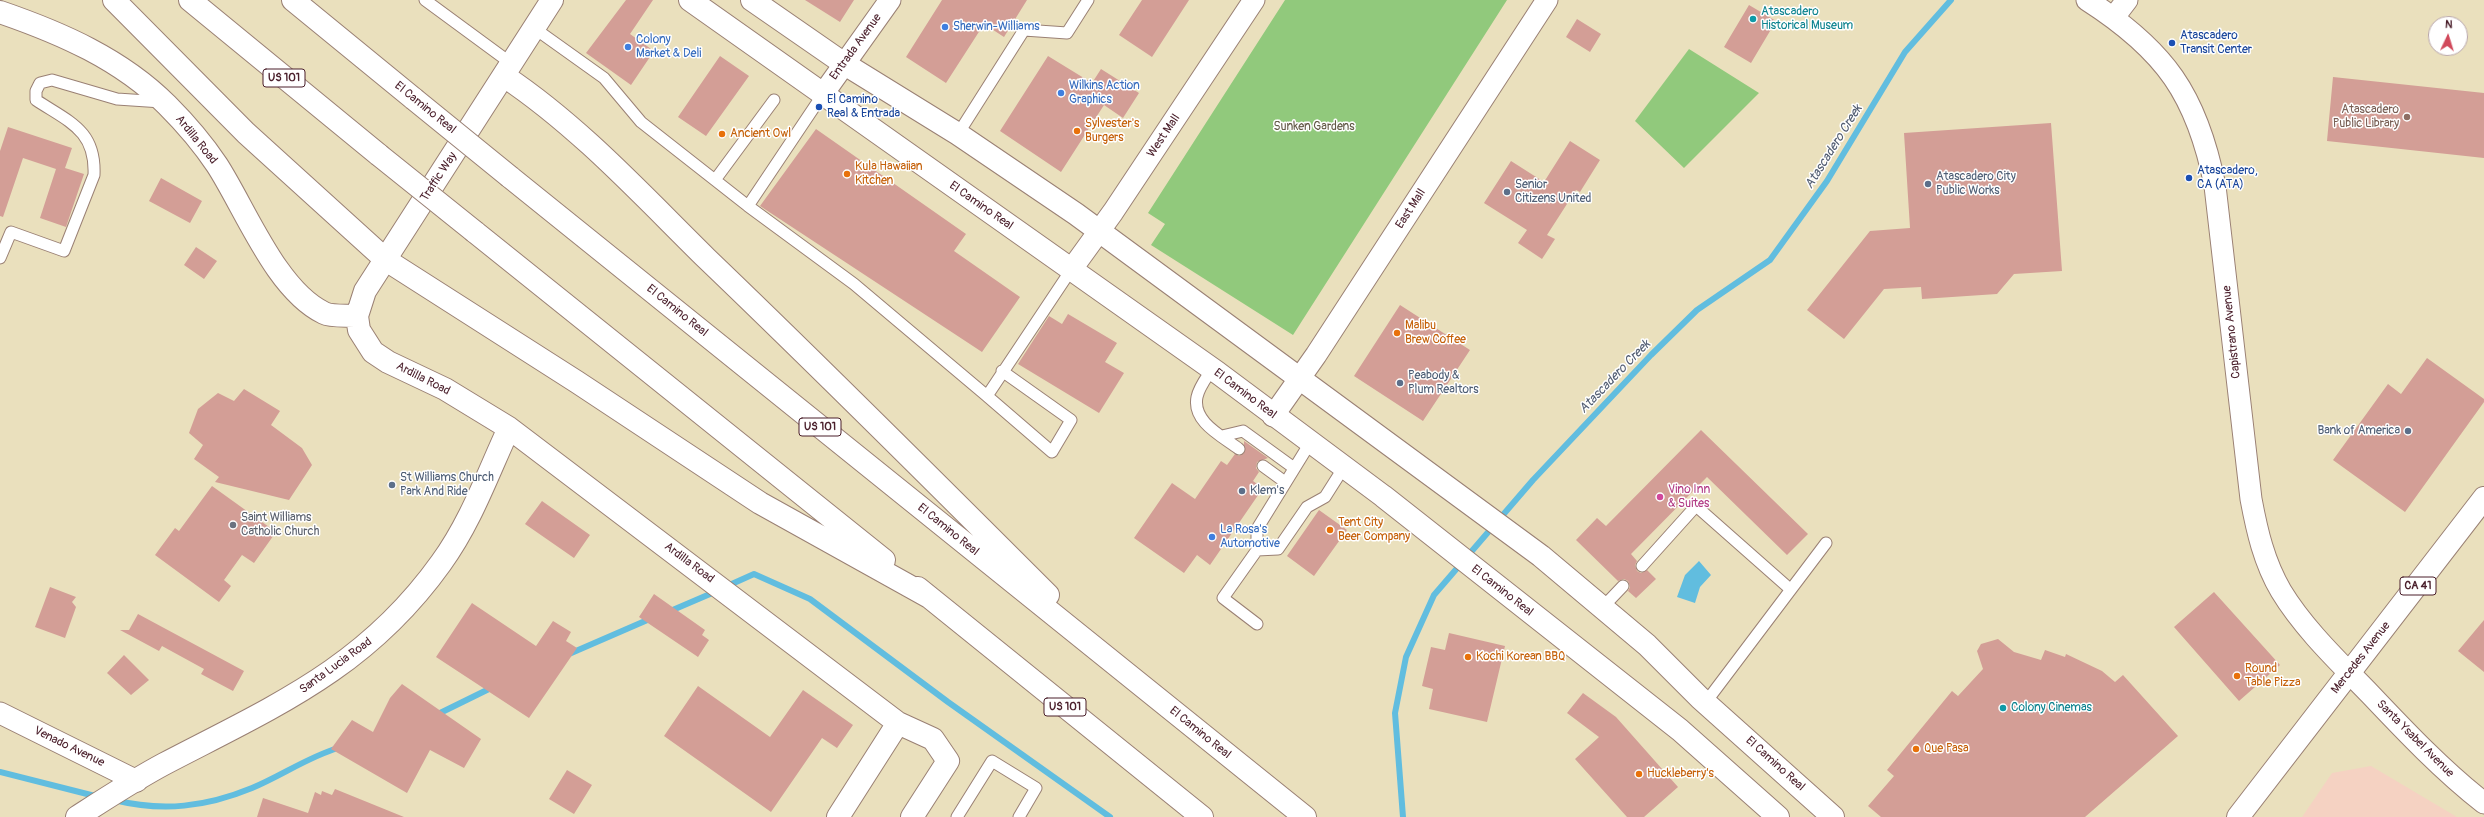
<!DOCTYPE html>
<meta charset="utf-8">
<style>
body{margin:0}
#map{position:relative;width:2484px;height:817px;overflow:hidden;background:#eae0bd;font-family:Pangolin,sans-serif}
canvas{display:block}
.north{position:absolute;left:2428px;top:16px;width:40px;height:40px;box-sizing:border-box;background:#fff;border:1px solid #b7a5aa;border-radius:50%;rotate:4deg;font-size:11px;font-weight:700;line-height:16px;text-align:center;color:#4a1f2b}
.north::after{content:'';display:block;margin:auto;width:14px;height:18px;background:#d1495b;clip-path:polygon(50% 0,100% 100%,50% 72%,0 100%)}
</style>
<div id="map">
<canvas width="2484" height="817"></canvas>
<div class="north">N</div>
</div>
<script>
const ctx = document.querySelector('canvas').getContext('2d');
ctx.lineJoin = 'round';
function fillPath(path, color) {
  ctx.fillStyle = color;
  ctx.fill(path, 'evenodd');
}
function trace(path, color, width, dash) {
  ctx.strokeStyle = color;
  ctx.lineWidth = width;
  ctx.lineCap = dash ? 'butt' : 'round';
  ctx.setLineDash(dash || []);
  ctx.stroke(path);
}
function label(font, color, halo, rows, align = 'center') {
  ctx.font = font + ' Pangolin,sans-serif';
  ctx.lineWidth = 3;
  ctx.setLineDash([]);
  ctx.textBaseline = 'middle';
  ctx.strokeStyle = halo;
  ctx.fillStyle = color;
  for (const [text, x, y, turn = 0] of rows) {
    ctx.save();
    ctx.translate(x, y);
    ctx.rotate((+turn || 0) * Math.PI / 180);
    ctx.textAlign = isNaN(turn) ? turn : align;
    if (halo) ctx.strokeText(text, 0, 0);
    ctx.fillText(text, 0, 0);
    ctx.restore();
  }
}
fillPath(new Path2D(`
 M2371,766L2457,817H2302L2332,773Z`), '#f5d2c2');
fillPath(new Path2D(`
 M1285,0H1507L1293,335L1151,245L1165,224L1148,213Z
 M1689,49L1759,93L1684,168L1635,121Z`), '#91c97c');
fillPath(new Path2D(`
 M1699,561L1711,575L1700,587L1695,603L1677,597L1685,575Z`), '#61bddf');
trace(new Path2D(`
 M725,587L754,574L810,599L948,702L1110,817
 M668,612L717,591
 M569,654L652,618
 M436,715L493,687
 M0,772L99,797
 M114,800C163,812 206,807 252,788C281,776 308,757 338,748
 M1403,817L1395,713L1406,657L1434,595L1533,480L1651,355L1697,310L1770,260L1827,181L1905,52L1951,0`), '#61bddf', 6);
fillPath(new Path2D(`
 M626,0H653L630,34L654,51L631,85L586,53Z
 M805,0H854L840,22Z
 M942,0H1027L1004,37L984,24L946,83L906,57Z
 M1142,0H1189L1152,57L1119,35Z
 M1749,5L1776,21L1751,63L1724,47Z
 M1577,19L1601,34L1590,52L1566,37Z
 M720,56L749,76L706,136L678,117Z
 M1048,56L1092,83L1101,69L1139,93L1123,118L1104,105L1061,172L1000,131Z
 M2333,77L2484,93V158L2327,141Z
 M2051,123L2062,271L2014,274L1997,294L1922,299L1921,287L1884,289L1844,339L1807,310L1870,231L1910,228L1904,133Z
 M8,127L72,148L65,168L84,174L66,227L40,218L56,169L23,158L3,217L0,216V151Z
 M816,129L966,234L954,251L1020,297L982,352L760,206Z
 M1570,141L1600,160L1580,192L1576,190L1547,235L1555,239L1542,259L1518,243L1527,230L1484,203L1511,161L1544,182Z
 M161,178L202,201L190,223L149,201Z
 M196,247L217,261L204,279L184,265Z
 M1400,305L1470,350L1423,421L1354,376Z
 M1068,314L1117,343L1105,362L1124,373L1099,413L1018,364L1049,316L1062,324Z
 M2427,358L2484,399V402L2405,512L2333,460L2388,384L2401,394Z
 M244,389L280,411L271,425L302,448L312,465L289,500L215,482L219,477L194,459L203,445L189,433L198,409L218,393L234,401Z
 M1701,430L1808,534L1787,555L1707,477L1631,554L1637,561L1635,565L1637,571L1641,573L1647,570L1656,579L1636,598L1628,591L1630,587L1628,581L1624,579L1618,581L1576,540L1597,518L1606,526Z
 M1244,441L1268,458L1257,462L1256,468L1259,472L1253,481L1263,488L1210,565L1197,555L1184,573L1134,538L1172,483L1195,499L1221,461L1227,465L1235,454L1239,456L1244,453Z
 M212,486L276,532L254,563L242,555L224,580L231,586L219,602L155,555L175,528L179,531Z
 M542,501L590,535L574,558L525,524Z
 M1319,510L1347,530L1314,576L1287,556Z
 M50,587L76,597L72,602L76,607L65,638L35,627Z
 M2214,592L2280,665L2239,701L2174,627Z
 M654,594L705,630L702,635L709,640L698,657L639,617Z
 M472,603L536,646L553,621L571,632L566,641L577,648L529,718L436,657Z
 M138,614L244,671L233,691L201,674L204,669L162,646L159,651L120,630H129Z
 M2484,620V672L2458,651Z
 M1449,633L1505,646L1487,722L1429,709L1433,689L1422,686L1431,647L1445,650Z
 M1998,639L2014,652L2041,660L2045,650L2065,657L2066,654L2102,671L2115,682L2123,675L2178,736L2085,817H1881L1868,806L1894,776L1887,770L1952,691L1958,696L1983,669L1977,651L1981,644Z
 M124,655L149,680L131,695L107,673Z
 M402,684L481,739L464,768L430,750L407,793L331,749L352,720L373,732L390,698Z
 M698,686L770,737L803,690L853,725L837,748L822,738L771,812L664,736Z
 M1583,693L1616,717L1678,787L1644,817H1627L1575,759L1599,737L1567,713Z
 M567,770L592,785L574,814L549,799Z
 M335,789L404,817H257L263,798L308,813L315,792L321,795L322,791L332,795Z`), '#d39e96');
const lane = new Path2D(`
 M425,0L512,64
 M534,28L604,78L641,122L748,206
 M823,94L748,206L854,284L987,396L1071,270
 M958,134L1024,30L1067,33L1088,0
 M715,180L774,100
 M0,258L11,232L64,251L94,175C96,130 69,122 36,100V91L40,83L52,80L117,99L162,102
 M1212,369C1207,377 1199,387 1197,397C1192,422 1222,436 1239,449
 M987,396L1052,452L1071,420L1002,371
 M1222,436L1243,431L1294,468
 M1263,466L1285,482
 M1257,550L1278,549L1307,507L1325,497L1344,467
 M1642,566L1696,506L1790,589
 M1603,607L1623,586
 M1257,624L1223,598L1257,550V529L1310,443
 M1706,702L1826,543
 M957,817L992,761L1036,788L1019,817`);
const street = new Path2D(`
 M2087,0C2165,50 2197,95 2215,186L2251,499C2257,531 2264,562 2281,591C2304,629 2339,662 2370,694C2406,732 2443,771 2484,803
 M2114,17L2127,0
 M823,94L890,0
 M1071,270L1113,212L1254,0
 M1273,416L1316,355L1547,0
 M0,713L137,781`);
const secondary = new Path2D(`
 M690,0L1218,373L1383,496L1680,730L1778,817
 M752,0L843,63L958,134L1076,214L1541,556L1647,645L1700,698L1833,817
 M0,12C61,33 121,59 167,105C185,123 203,144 217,165C245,208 276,290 324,313C332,317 347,315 357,316L359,330L373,352L388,362L445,389L509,428L898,723L933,739L948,761L912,817
 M357,316L365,291L552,0
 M77,817C105,799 134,780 164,764C275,706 366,668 441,563C471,522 488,473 509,428
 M838,817L898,723`);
const primary = new Path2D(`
 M2238,817L2484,498`);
const highway = new Path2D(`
 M114,0L246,133L386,260L577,382L760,503L929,597
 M190,0L379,155
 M293,0L414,99
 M504,76C579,126 642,195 706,258C822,369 935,482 1048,595
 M510,177L1305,817
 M475,232L884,560
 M918,588L1202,817`);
trace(lane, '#9a8074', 13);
trace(street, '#9a8074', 23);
trace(secondary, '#9a8074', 24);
trace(primary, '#9a8074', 24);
trace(highway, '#9a8074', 24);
trace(lane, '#fff', 11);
trace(street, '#fff', 21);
trace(secondary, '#fff', 22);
trace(primary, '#fff', 22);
trace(highway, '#fff', 22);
const highwayBridge = new Path2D(`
 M414,99L510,177
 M379,155L475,232`);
trace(highwayBridge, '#9a8074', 24, []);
trace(highwayBridge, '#fff', 22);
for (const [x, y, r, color] of [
 [1753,19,4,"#0f9aa8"],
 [945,27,4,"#3f7fe0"],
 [2172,43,4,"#1a4fb4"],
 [628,47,4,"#3f7fe0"],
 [1061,93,4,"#3f7fe0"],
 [819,107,4,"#1a4fb4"],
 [2407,117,4,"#8d6e63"],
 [1077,131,4,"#e8710a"],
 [722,134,4,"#e8710a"],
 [847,174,4,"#e8710a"],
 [2189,178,4,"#1a4fb4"],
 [1928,184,4,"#5c6f8a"],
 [1507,192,4,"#5c6f8a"],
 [1397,333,4,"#e8710a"],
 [1400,383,4,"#5c6f8a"],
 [2408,431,4,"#5c6f8a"],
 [392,485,4,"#5c6f8a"],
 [1242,491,4,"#5c6f8a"],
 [1660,497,4,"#d1479c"],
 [233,525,4,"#6b7280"],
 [1330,530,4,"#e8710a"],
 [1212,537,4,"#3f7fe0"],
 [1468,657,4,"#e8710a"],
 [2237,676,4,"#e8710a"],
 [2003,708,4,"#0f9aa8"],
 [1916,749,4,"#e8710a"],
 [1639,774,4,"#e8710a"]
]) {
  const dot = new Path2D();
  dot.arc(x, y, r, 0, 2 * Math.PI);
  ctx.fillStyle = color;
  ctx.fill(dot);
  trace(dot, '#fff', 1.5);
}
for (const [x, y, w] of [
 [284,78,42],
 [820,427,42],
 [2418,586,36],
 [1065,707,42]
]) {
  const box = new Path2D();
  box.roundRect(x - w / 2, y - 9, w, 18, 3);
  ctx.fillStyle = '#fff';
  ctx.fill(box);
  trace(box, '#4a1f2b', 1);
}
label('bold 11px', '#4a1f2b', null, [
 ["US 101",284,78],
 ["US 101",820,427],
 ["CA 41",2418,586],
 ["US 101",1065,707]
]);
label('12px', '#0d838f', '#fff', [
 ["Atascadero",1761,12],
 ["Historical Museum",1761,26],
 ["Colony Cinemas",2011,708]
], 'left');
label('12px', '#366cbe', '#fff', [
 ["Sherwin-Williams",953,27],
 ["Colony",636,40],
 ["Market & Deli",636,54],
 ["Wilkins Action",1069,86],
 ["Graphics",1069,100],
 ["La Rosa's",1220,530],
 ["Automotive",1220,544]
], 'left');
label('12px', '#164399', '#fff', [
 ["Atascadero",2180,36],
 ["Transit Center",2180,50],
 ["El Camino",827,100],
 ["Real & Entrada",827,114],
 ["Atascadero,",2197,171],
 ["CA (ATA)",2197,185]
], 'left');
label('12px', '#4a1f2b', '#fff', [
 ["Entrada Avenue",856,47,-54],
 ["El Camino Real",425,108,39],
 ["West Mall",1164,136,-56],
 ["Ardilla Road",196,140,51],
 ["Traffic Way",439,177,-57],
 ["El Camino Real",981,206,35],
 ["East Mall",1411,209,-57],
 ["El Camino Real",677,311,39],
 ["Capistrano Avenue",2232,332,-96],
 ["Ardilla Road",423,379,27],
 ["El Camino Real",1245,394,37],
 ["El Camino Real",948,530,39],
 ["Ardilla Road",689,563,37],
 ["El Camino Real",1502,591,38],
 ["Mercedes Avenue",2361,658,-52],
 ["Santa Lucia Road",336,666,-36],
 ["El Camino Real",1200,733,39],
 ["Santa Ysabel Avenue",2415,739,45],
 ["Venado Avenue",69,747,26],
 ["El Camino Real",1775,764,42]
]);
label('12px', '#785e54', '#fff', [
 ["Atascadero",2399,110],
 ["Public Library",2399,124]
], 'right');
label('12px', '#c56008', '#fff', [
 ["Sylvester's",1085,124],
 ["Burgers",1085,138],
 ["Ancient Owl",730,134],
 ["Kula Hawaiian",855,167],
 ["Kitchen",855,181],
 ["Malibu",1405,326],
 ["Brew Coffee",1405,340],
 ["Tent City",1338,523],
 ["Beer Company",1338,537],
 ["Kochi Korean BBQ",1476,657],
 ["Round",2245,669],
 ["Table Pizza",2245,683],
 ["Que Pasa",1924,749],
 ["Huckleberry’s",1647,774]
], 'left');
label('12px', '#635a47', '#fff', [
 ["Sunken Gardens",1314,127]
]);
label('12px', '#4e5e75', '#fff', [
 ["Atascadero City",1936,177],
 ["Public Works",1936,191],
 ["Senior",1515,185],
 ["Citizens United",1515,199],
 ["Peabody &",1408,376],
 ["Plum Realtors",1408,390],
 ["Bank of America",2400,431,"right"],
 ["St Williams Church",400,478],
 ["Park And Ride",400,492],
 ["Klem's",1250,491]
], 'left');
label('12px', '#b23c85', '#fff', [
 ["Vino Inn",1668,490],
 ["& Suites",1668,504]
], 'left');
label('12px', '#5b616d', '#fff', [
 ["Saint Williams",241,518],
 ["Catholic Church",241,532]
], 'left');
label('italic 13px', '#535e73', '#fff', [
 ["Atascadero Creek",1834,147,-58],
 ["Atascadero Creek",1615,377,-46]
]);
</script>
